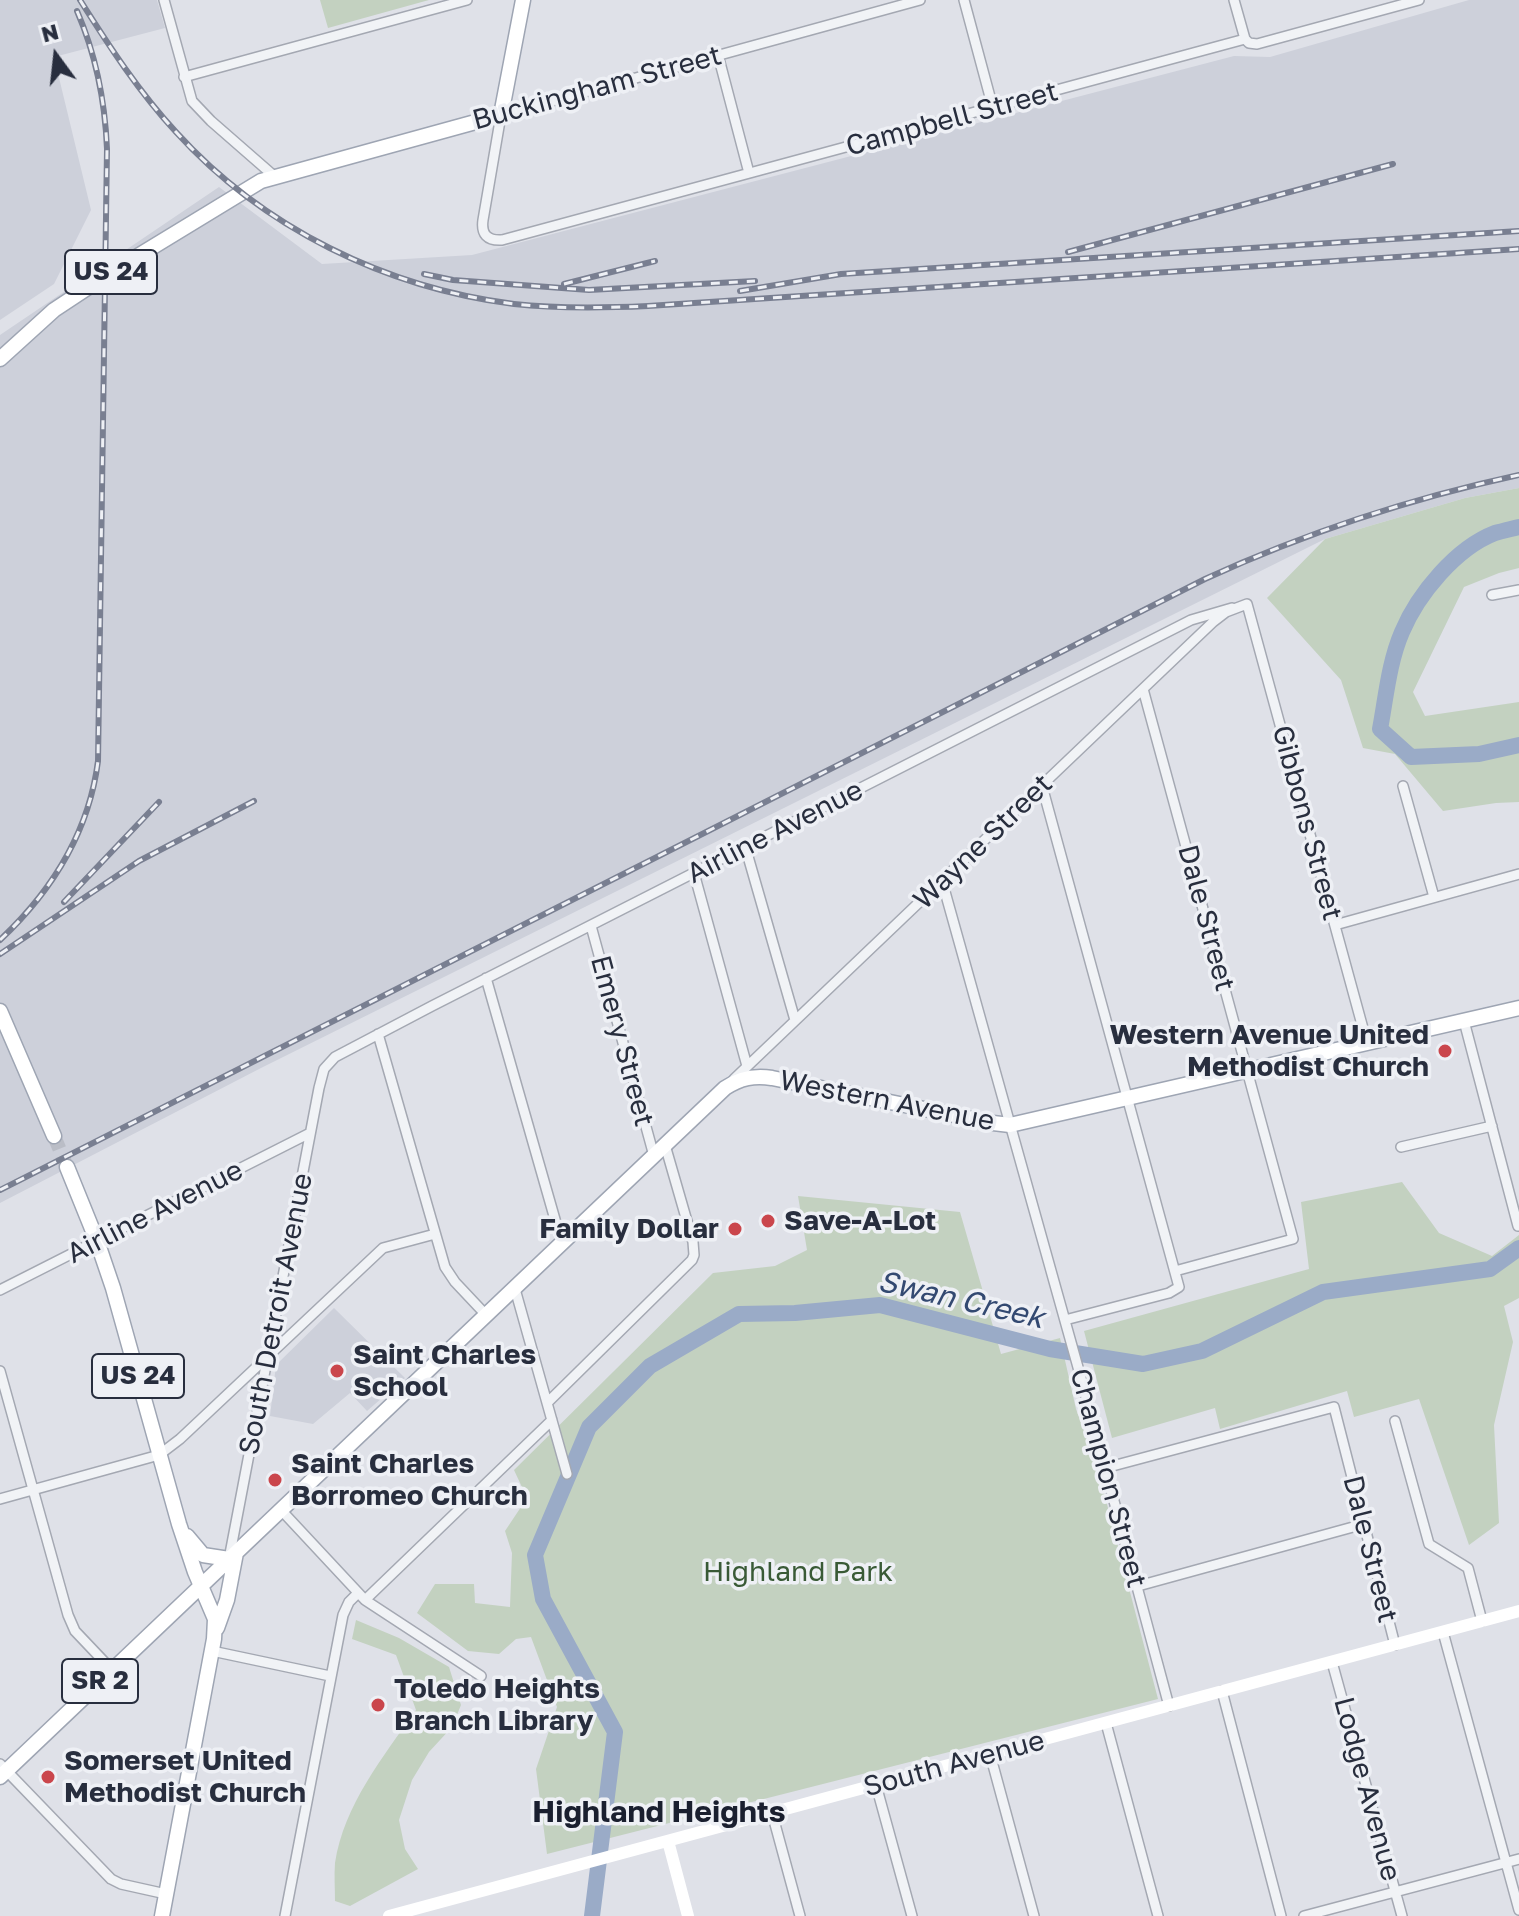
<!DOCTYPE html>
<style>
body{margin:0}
#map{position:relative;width:1519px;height:1916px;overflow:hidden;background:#dfe1e8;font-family:"Golos Text",sans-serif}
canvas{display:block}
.north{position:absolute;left:16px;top:16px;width:80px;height:80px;-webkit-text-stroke:6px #eef0f5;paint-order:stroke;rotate:345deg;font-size:22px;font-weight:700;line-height:32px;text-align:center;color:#282e3e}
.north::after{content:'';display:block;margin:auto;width:28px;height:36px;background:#282e3e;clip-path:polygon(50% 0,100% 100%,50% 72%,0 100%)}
</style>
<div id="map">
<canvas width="1519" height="1916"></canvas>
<div class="north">N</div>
</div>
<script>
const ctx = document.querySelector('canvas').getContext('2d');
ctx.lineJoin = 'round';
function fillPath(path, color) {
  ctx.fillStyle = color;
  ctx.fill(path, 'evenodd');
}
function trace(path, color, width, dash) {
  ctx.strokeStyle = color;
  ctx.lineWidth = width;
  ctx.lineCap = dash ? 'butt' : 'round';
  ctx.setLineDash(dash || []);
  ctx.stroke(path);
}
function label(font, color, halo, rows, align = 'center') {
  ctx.font = font + ' "Golos Text",sans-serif';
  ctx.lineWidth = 7;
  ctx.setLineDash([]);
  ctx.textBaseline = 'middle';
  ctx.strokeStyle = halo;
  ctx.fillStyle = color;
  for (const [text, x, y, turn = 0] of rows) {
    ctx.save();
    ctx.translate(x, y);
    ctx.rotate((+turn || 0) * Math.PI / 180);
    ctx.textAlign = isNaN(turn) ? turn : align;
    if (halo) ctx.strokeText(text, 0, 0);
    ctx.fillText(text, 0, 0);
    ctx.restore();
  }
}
fillPath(new Path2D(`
 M0,0H157L165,28L54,57L91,210L54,284L0,320Z
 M1469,0H1519V488L1465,498L1325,539L261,1068L0,1203V335L219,187L322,264L472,255L1234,56L1270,57Z
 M334,1308L405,1378L367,1411L350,1393L313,1424L270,1416L276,1365Z`), '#cdd0da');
fillPath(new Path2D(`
 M320,0H429L328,28Z
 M1519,488V568L1499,573L1464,587L1413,692L1425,716L1519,702V802L1496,803L1443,811L1395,754L1363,748L1341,680L1267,598L1325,539L1465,498Z
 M1402,1182L1439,1233L1492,1256L1519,1235V1298L1504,1306L1513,1342L1494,1425L1499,1523L1469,1545L1419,1399L1354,1417L1347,1391L1220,1429L1215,1408L1112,1438L1084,1331L1309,1269L1301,1202Z
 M798,1196L960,1212L1001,1354L1060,1338L1076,1409L1097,1466L1158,1699L547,1854L536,1769L557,1707L531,1637L516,1639L499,1654L468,1651L417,1613L435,1584H474L475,1603L510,1607L512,1553L505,1531L527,1498L514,1470L713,1273L775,1266L807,1250Z
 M356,1620L399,1638L449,1667L461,1705L452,1727L429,1752L412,1780L399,1820L405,1849L418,1869L350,1906L335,1901C335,1889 334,1875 335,1863C344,1805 383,1757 416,1710L396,1655L352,1639Z`), '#c3d1c0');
trace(new Path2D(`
 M1519,527C1511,529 1502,531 1495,533C1456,548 1418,594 1402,632C1389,662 1386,697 1380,729L1411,757L1479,754L1519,745
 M592,1916L615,1732L543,1599L535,1555L589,1427L650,1366L739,1314L795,1313L880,1305L1050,1349L1143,1364L1202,1351L1323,1292L1490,1269L1519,1248`), '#9aabc7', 16);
trace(new Path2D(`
 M54,1136L67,1167`), '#babdc6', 14, [14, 7]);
const street = new Path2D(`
 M164,0L192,101L211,121L274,176
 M920,0L501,115L483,220C481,234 487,241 502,240L1245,39L1249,43L1257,44L1419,0
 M964,0L993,108
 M1234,0L1245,39
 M718,55L749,173
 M184,77L467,0
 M1492,595L1519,590
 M1143,689L1293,1239L1175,1271
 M1042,786L1179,1287L1169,1293L1065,1320
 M1403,786L1434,897
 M745,846L795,1020
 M694,873L747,1066
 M942,881L1081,1378L1169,1706
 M1335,925L1519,874
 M591,926L654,1156
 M486,978L562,1244
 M1464,1021L1518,1226
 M378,1034L445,1267L455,1282L487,1316
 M734,1079L1213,622L1226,612L1247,604L1367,1043
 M1401,1147L1492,1126
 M515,1289L567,1474
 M0,1290L310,1133
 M0,1371L68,1615L75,1631L112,1670
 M547,1403L692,1260L694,1255L693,1242L665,1145
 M1395,1421L1429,1544L1468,1568L1482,1621
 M1105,1468L1334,1407L1395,1645
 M0,1499L159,1455L180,1439L383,1248L435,1234
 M282,1511L365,1600L481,1676
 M229,1559L319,1088L324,1069L335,1057L432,1006L1191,620L1232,608
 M1138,1586L1364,1524
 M365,1600L552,1420
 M1443,1632L1519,1910
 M212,1651L330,1676
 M1332,1662L1402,1916
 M1222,1691L1281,1916
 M1106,1723L1158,1916
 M990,1754L1034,1916
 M0,1764L111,1879L121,1884L166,1894
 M876,1785L912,1916
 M772,1813L800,1916
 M285,1916L343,1615L349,1602L358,1593
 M1304,1916L1519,1859`);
const primary = new Path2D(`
 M0,359L54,310L110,273L261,181L501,115L523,0
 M0,1011L54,1136
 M67,1167L97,1241L113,1288L179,1524L195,1572L215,1619L214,1639L162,1916
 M187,1536L203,1555L229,1559
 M217,1628L227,1600L236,1553
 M0,1777L725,1088C740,1078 754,1075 772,1078L993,1123L1010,1125L1519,1008`);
trace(street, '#a4a8b2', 12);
trace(primary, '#9ea5b3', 17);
trace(street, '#f1f3f6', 9);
trace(new Path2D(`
 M668,1841L688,1916
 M389,1916L1519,1611`), '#fff', 12);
trace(primary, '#fff', 14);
const rail = new Path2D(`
 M80,0C109,46 139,92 176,132C263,228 386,288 514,304C559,309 603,308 648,306L1519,249
 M1068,252L1393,164
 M424,274L453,280L589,290L755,281
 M564,284L655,261
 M740,291L841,274L1519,231
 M64,902L159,802
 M0,940C52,891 89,832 98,761L107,149C105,101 96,55 77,11
 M0,954L139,861L254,801
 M0,1190L1205,579C1308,532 1408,499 1519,475`);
trace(rail, '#797f91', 6);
trace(rail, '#eef0f5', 3, [9]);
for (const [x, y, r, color] of [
 [1445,1051,8,"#ca464c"],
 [768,1221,8,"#ca464c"],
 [735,1229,8,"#ca464c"],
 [337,1371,8,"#ca464c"],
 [275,1480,8,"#ca464c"],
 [378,1705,8,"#ca464c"],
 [48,1777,8,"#ca464c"]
]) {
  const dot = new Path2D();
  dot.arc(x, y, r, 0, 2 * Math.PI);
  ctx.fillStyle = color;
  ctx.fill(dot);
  trace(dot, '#eef0f5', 3);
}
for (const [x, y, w] of [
 [111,272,92],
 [138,1376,92],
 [100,1681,76]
]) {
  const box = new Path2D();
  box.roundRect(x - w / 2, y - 22, w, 44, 6);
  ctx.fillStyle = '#eef0f5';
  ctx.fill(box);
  trace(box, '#282e3e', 2);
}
label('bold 26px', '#282e3e', null, [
 ["US 24",111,272],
 ["US 24",138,1376],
 ["SR 2",100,1681]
]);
label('28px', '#282e3e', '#eef0f5', [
 ["Buckingham Street",597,88,-15],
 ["Campbell Street",952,119,-15],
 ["Gibbons Street",1307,823,75],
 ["Airline Avenue",775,832,-27],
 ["Wayne Street",983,842,-44],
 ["Dale Street",1206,918,75],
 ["Emery Street",622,1041,75],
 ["Western Avenue",887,1101,11],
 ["Airline Avenue",155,1212,-27],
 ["South Detroit Avenue",276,1314,-79],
 ["Champion Street",1108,1478,75],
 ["Dale Street",1370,1549,76],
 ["South Avenue",954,1764,-15],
 ["Lodge Avenue",1367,1789,75]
]);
label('bold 28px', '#282e3e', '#eef0f5', [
 ["Western Avenue United",1429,1035,"right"],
 ["Methodist Church",1429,1067,"right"],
 ["Save-A-Lot",784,1221],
 ["Family Dollar",719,1229,"right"],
 ["Saint Charles",353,1355],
 ["School",353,1387],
 ["Saint Charles",291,1464],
 ["Borromeo Church",291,1496],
 ["Toledo Heights",394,1689],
 ["Branch Library",394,1721],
 ["Somerset United",64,1761],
 ["Methodist Church",64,1793]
], 'left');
label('28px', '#395a36', '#eef0f5', [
 ["Highland Park",798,1572]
]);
label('italic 30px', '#334971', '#eef0f5', [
 ["Swan Creek",961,1300,13]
]);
label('bold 30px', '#1a1f2f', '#eef0f5', [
 ["Highland Heights",659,1812]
]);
</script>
